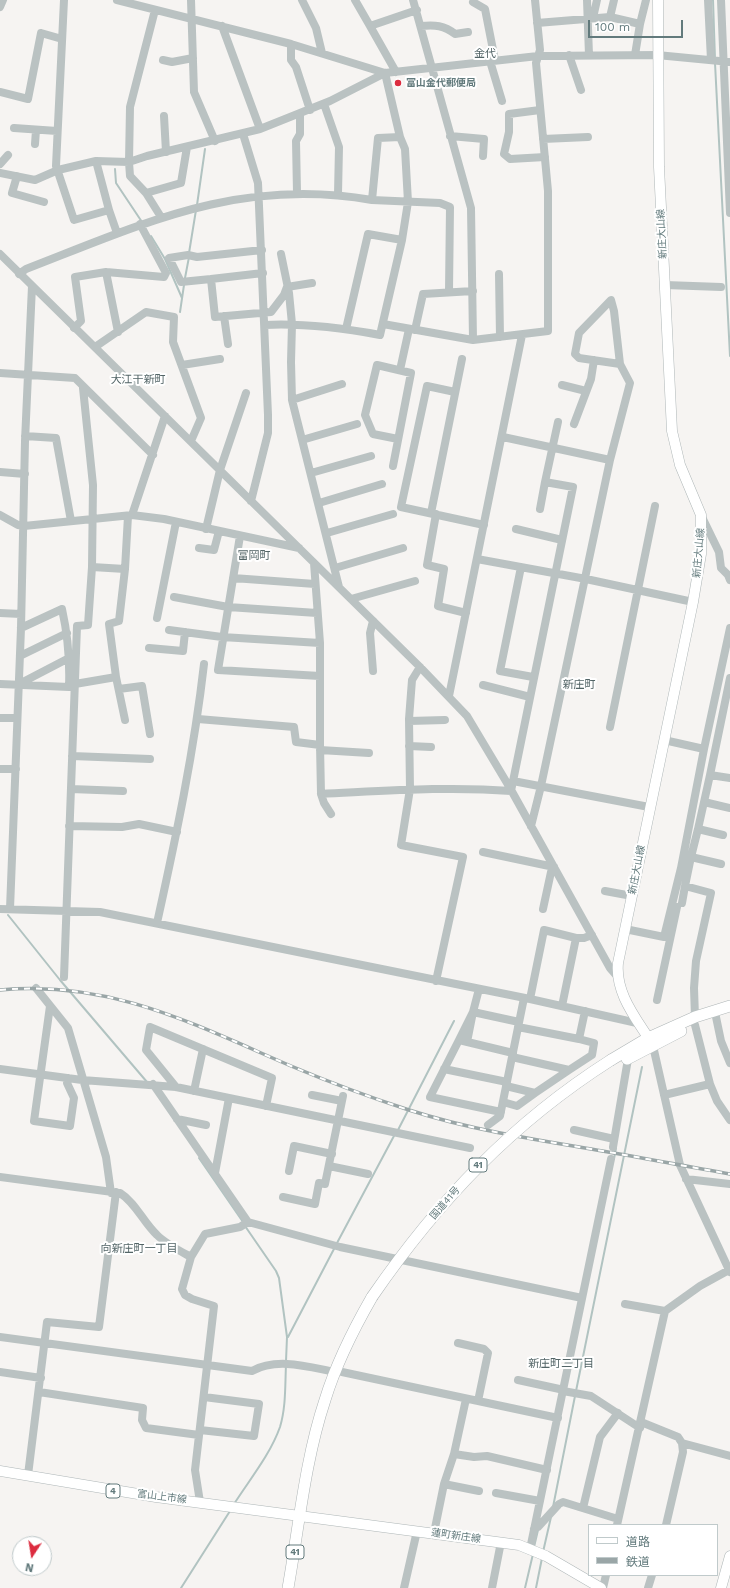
<!DOCTYPE html>
<meta charset="utf-8">
<style>
body{margin:0}
#map{position:relative;width:730px;height:1588px;overflow:hidden;background:#f6f4f2;font-family:"Work Sans","Noto Sans JP",sans-serif}
canvas{display:block}
.legend{position:absolute;left:588px;top:1524px;width:130px;height:52px;box-sizing:border-box;background:#fff;border:1px solid #c0cacb;margin:0;padding:5px 7px;list-style:none;font-size:12px;color:#627a7c}
.legend li{display:flex;align-items:center;gap:8px;height:20px}
.legend b{width:20px;border:1px solid #c0cacb}
.north{position:absolute;left:12px;top:1536px;width:40px;height:40px;box-sizing:border-box;background:#fff;border:1px solid #c0cacb;border-radius:50%;rotate:192deg;font-size:11px;font-weight:700;line-height:16px;text-align:center;color:#627a7c}
.north::after{content:'';display:block;margin:auto;width:14px;height:18px;background:#dc2c3f;clip-path:polygon(50% 0,100% 100%,50% 72%,0 100%)}
.scale{position:absolute;left:588px;top:20px;width:95px;height:18px;box-sizing:border-box;border:2px solid #627a7c;border-top:0;padding-left:5px;font-size:12px;line-height:14px;white-space:nowrap;color:#627a7c;-webkit-text-stroke:3px #fff;paint-order:stroke}
</style>
<div id="map">
<canvas width="730" height="1588"></canvas>
<ul class="legend">
<li><b style="height:5px;background:#fff"></b>道路</li>
<li><b style="height:5px;background:#9aa6a7"></b>鉄道</li>
</ul>
<div class="north">N</div>
<div class="scale">100 m</div>
</div>
<script>
const ctx = document.querySelector('canvas').getContext('2d');
ctx.lineJoin = 'round';
function trace(path, color, width, dash) {
  ctx.strokeStyle = color;
  ctx.lineWidth = width;
  ctx.lineCap = dash ? 'butt' : 'round';
  ctx.setLineDash(dash || []);
  ctx.stroke(path);
}
function label(font, color, halo, rows, align = 'center') {
  ctx.font = font + ' "Work Sans","Noto Sans JP",sans-serif';
  ctx.lineWidth = 4;
  ctx.setLineDash([]);
  ctx.textBaseline = 'middle';
  ctx.strokeStyle = halo;
  ctx.fillStyle = color;
  for (const [text, x, y, turn = 0] of rows) {
    ctx.save();
    ctx.translate(x, y);
    ctx.rotate((+turn || 0) * Math.PI / 180);
    ctx.textAlign = isNaN(turn) ? turn : align;
    if (halo) ctx.strokeText(text, 0, 0);
    ctx.fillText(text, 0, 0);
    ctx.restore();
  }
}
trace(new Path2D(`
 M713,0L715,59
 M715,63L730,356
 M115,169L116,183L142,222
 M197,205L205,149
 M151,236L165,259L182,298
 M189,253L196,210
 M185,278L189,257
 M180,312L184,285
 M8,915L60,980L147,1082
 M398,1130L454,1021
 M199,1158L243,1222
 M614,1159L616,1148
 M245,1226L276,1271L279,1278L287,1337L286,1361
 M337,1243L395,1134
 M288,1337L335,1247
 M576,1391L642,1067
 M234,1504C250,1479 270,1455 280,1427C286,1407 285,1386 286,1365
 M553,1507L575,1396
 M534,1547L538,1530
 M543,1552L551,1517
 M181,1588L230,1511
 M525,1588L533,1554
 M536,1588L542,1558`), '#b1c3c1', 2);
const major = new Path2D(`
 M652,1044C637,1019 615,994 618,963L693,602L701,554V515L680,465L672,431L659,167L658,0
 M0,1471L156,1497L519,1545L546,1556L601,1588
 M721,1588L730,1556`);
const highway = new Path2D(`
 M627,1059L681,1031
 M611,1060L648,1038L695,1017L730,1006
 M288,1588C299,1526 305,1460 325,1400C336,1364 353,1330 372,1297`);
trace(major, '#aeb6b7', 11);
trace(highway, '#aeb5b6', 12);
trace(new Path2D(`
 M64,0L56,166L74,220L109,210L96,161
 M117,0L291,44L385,73L538,56L657,55L730,62
 M191,0L194,92L215,141
 M302,0L316,28L322,53
 M355,0L370,26L417,10
 M413,0L471,208L473,340
 M587,0L589,55
 M614,0L610,17L640,24L646,0
 M708,0L711,60
 M721,0L730,213
 M473,2L485,9L495,60
 M0,7L3,0
 M155,10L130,107L129,162L147,156L260,129L330,101L385,73L400,137L405,149L408,202L402,240L380,335C342,328 304,323 265,325
 M593,18L597,0
 M537,23L610,17
 M222,26L260,129
 M370,26L396,72
 M421,26C435,25 444,25 455,34L468,32
 M291,44V60L296,67L310,110
 M569,55L581,90
 M635,55L640,24
 M163,60L172,62L193,58
 M490,61L502,101
 M0,92L28,99L41,33L62,39
 M324,104L339,147L338,194
 M540,110L509,114V132L504,154L510,159L545,157
 M164,116L166,152
 M14,128L57,131
 M243,134L258,183L268,415V433L251,501
 M450,136L484,139L483,156
 M400,137L378,138L372,200L440,203L450,207L449,291
 M543,139L588,137
 M35,144L36,130
 M0,164L8,155
 M0,173L35,180L58,170L96,161L129,162L130,176L146,193L181,183L187,147
 M17,176L12,193L44,202
 M146,193L161,217
 M297,193L296,141L300,134V114
 M109,210L117,233
 M0,254L420,667L467,716L510,788L610,968L617,976
 M281,254L289,293L292,324L291,362L292,400L339,587
 M106,272L164,277L166,273L140,224
 M263,273L211,279L215,317L271,312L284,295L287,287L312,283
 M19,274L26,269C145,223 240,177 372,200
 M499,274L500,337
 M211,279L181,282L169,258L188,255L197,257L262,250
 M665,285L721,287
 M224,316L228,344
 M383,324L473,340L548,331V191L536,63L540,50L535,0
 M74,328L81,321L75,277L106,272L118,332
 M346,329L368,234L402,240
 M415,330L423,294L473,291
 M95,347L146,312L174,317L173,342L201,418L191,441
 M182,365L220,359
 M400,370L409,329
 M0,373L75,378L153,455
 M562,385L586,391
 M455,392L427,386L401,507L484,525
 M292,400L342,384
 M574,424L591,379L594,360
 M25,436L56,438L71,521
 M503,437L610,460
 M302,440L357,424
 M393,466L411,373L377,365L365,415L373,434L398,439
 M0,472L25,474
 M311,473L371,456
 M319,503L382,484
 M540,509L545,482
 M431,513L462,359
 M436,514L427,565L444,569L438,606L466,613
 M0,515L18,525L24,526L132,515L164,519L299,548
 M132,515L165,416
 M701,515L719,552L721,568L728,575L730,580
 M206,529L220,470L246,393
 M516,529L562,540
 M327,533L393,514
 M240,536L218,670L320,676
 M199,548L214,550L219,531
 M477,559L586,579L693,602
 M92,567L125,569L128,516
 M521,567L500,671L533,677
 M335,568L403,548
 M233,578L315,584
 M174,597L228,607L317,613
 M351,599L415,581
 M0,613L21,614
 M157,618L176,522
 M169,630L222,637L320,643
 M149,648L183,651L185,632
 M20,656L67,633
 M420,667L412,680L409,719L410,789L401,845L463,857L436,981
 M373,671L370,633L373,621
 M116,677L125,720
 M0,684L69,687C70,660 68,636 62,609L21,628
 M19,684L69,658
 M75,684L116,677L109,624L119,621L125,569
 M483,685L530,697
 M119,689L142,686L150,734
 M449,696L522,335
 M0,718H17
 M198,719L294,727L296,742L320,745V643L314,563
 M409,721L445,720
 M610,727L655,506
 M664,740L704,749L730,628
 M320,745L321,794
 M409,746L431,747
 M320,750L369,753
 M72,756L150,759
 M0,769H16
 M710,775L730,678
 M513,781L649,807
 M71,789L123,791
 M704,802L710,775L730,778
 M331,814L324,803L321,794C385,791 448,786 511,791L573,487L545,482L558,422
 M69,826L122,827L139,824L177,832
 M531,826L541,786L610,460L630,383L620,364L614,311L611,300L579,333L575,354L579,358L620,364
 M698,829L704,802L730,808
 M483,852L554,867L551,872L543,909
 M691,857L698,829L723,835
 M685,886L691,857L721,864
 M605,891L632,896
 M682,903L685,886L711,893L696,961L694,988L695,1017
 M0,909L100,912L530,999L637,1023
 M10,909L21,628L25,441L32,286
 M157,923C176,837 194,752 204,664
 M625,929L664,937L681,868L704,749
 M576,938H584L592,935
 M64,977L77,626L88,625L92,567L93,485L83,388
 M36,988L68,1028L106,1157L111,1193
 M479,989L473,1012L519,1022
 M530,999L544,930L576,938L562,1006
 M657,1000L677,907
 M50,1006L34,1121L70,1126L74,1098L67,1083L68,1078
 M716,1017L721,1041L730,1063
 M695,1025L710,1084
 M518,1027L579,1039L585,1011
 M459,1040L473,1012L467,1042
 M653,1046L680,1165L730,1272
 M512,1057L569,1070L592,1055L594,1043L579,1039
 M0,1069L82,1080L176,1087L470,1148
 M444,1069L507,1082
 M153,1084L248,1222L340,1247L582,1298
 M506,1086L535,1093L569,1070
 M176,1087L146,1050L150,1027L272,1078L266,1106
 M194,1091L203,1049
 M312,1095L342,1101
 M664,1095L710,1084L717,1101L730,1120
 M503,1102L517,1106L535,1093
 M501,1112L430,1097L459,1040L513,1053
 M177,1119L206,1125
 M488,1125L500,1116L524,998
 M574,1130L614,1139
 M613,1147L628,1059
 M329,1166L368,1174
 M289,1171L294,1146L332,1154
 M215,1173L229,1098
 M0,1177L120,1193C136,1203 143,1222 157,1235C166,1244 180,1251 191,1257
 M686,1179L730,1184
 M283,1197L315,1204L319,1183L325,1184L343,1096
 M625,1304L665,1311
 M0,1337L252,1371C277,1357 309,1367 335,1372
 M458,1343L484,1349L488,1353L478,1401
 M0,1372L41,1378
 M342,1372L558,1418
 M518,1380L564,1390
 M563,1391L591,1396L640,1428
 M39,1392L143,1408L142,1420L146,1428L199,1435
 M641,1422L678,1437L682,1443L683,1452L666,1525
 M200,1430L254,1436L259,1404L204,1397
 M682,1443L730,1456
 M454,1454L474,1457L487,1456L547,1470
 M28,1475L47,1322L99,1327L116,1192
 M444,1484L479,1491
 M496,1493L540,1501
 M200,1502L195,1470L214,1306L192,1299L185,1295L182,1289L191,1257L205,1234L240,1227L248,1222
 M583,1508L600,1437L618,1413
 M617,1525L665,1311L700,1286L729,1270
 M534,1529L538,1527L559,1504L563,1502L618,1519
 M434,1533L444,1484L454,1454L466,1399
 M530,1549L611,1159
 M404,1588L417,1531
 M492,1588L501,1542
 M603,1588L606,1575
 M648,1588L652,1575`), '#bac2c2', 8);
trace(major, '#fff', 10);
trace(highway, '#fff', 11);
const rail = new Path2D(`
 M0,990C111,980 193,1024 291,1066C329,1082 369,1097 409,1110C468,1129 530,1139 591,1149C638,1157 684,1166 730,1174`);
trace(rail, '#9aa6a7', 3.5);
trace(rail, '#fff', 2, [6]);
const highwayBridge = new Path2D(`
 M372,1297C438,1201 512,1123 611,1060`);
trace(highwayBridge, '#aeb5b6', 12, []);
trace(highwayBridge, '#fff', 11);
for (const [x, y, r, color] of [
 [398,83,4,"#dc2c3f"]
]) {
  const dot = new Path2D();
  dot.arc(x, y, r, 0, 2 * Math.PI);
  ctx.fillStyle = color;
  ctx.fill(dot);
  trace(dot, '#fff', 1.5);
}
for (const [x, y, w] of [
 [478,1165,18],
 [113,1491,14],
 [295,1552,18]
]) {
  const box = new Path2D();
  box.roundRect(x - w / 2, y - 7, w, 14, 3);
  ctx.fillStyle = '#fff';
  ctx.fill(box);
  trace(box, '#627a7c', 1);
}
label('bold 9px', '#627a7c', null, [
 ["41",478,1165],
 ["4",113,1491],
 ["41",295,1552]
]);
label('bold 10px', '#627a7c', '#fff', [
 ["富山金代郵便局",406,83]
], 'left');
label('10px', '#627a7c', '#fff', [
 ["新庄大山線",662,234,-93],
 ["新庄大山線",699,553,-85],
 ["新庄大山線",637,870,-79],
 ["国道41号",445,1203,-49],
 ["富山上市線",162,1497,7],
 ["蓮町新庄線",456,1536,8]
]);
label('11px', '#536567', '#fff', [
 ["金代",485,54],
 ["大江干新町",138,380],
 ["富岡町",254,556],
 ["新庄町",579,685],
 ["向新庄町一丁目",139,1249],
 ["新庄町二丁目",561,1364]
]);
</script>
